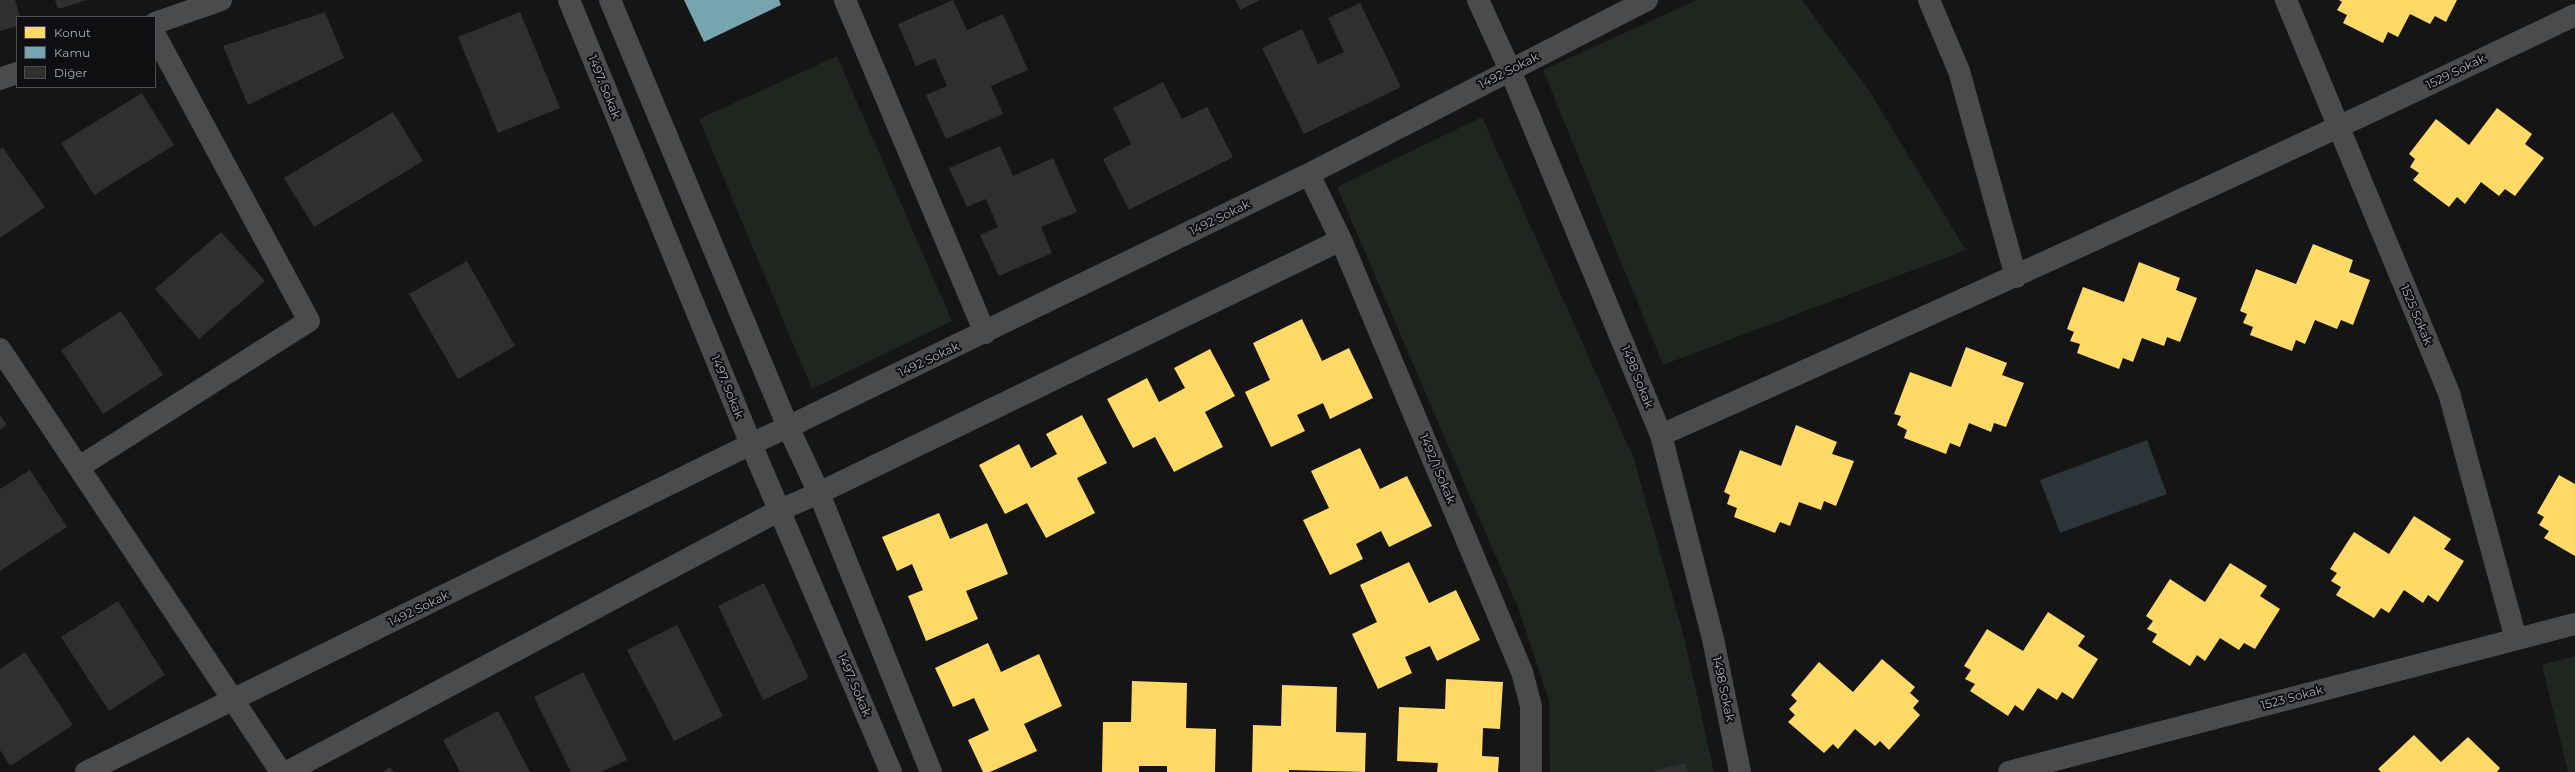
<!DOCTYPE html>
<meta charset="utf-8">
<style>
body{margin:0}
#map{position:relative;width:2575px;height:772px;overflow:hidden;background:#151515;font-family:Montserrat,sans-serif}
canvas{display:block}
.legend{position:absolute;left:16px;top:16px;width:140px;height:72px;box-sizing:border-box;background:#0f0f11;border:1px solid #4c4e53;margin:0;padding:5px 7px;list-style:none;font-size:12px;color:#a7adb5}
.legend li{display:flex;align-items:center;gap:8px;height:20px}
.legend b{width:20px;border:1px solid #4c4e53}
</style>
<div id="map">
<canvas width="2575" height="772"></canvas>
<ul class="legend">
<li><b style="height:11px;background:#ffd966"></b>Konut</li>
<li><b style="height:11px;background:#76a5af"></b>Kamu</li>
<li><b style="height:11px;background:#2f2f30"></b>Diğer</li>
</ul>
</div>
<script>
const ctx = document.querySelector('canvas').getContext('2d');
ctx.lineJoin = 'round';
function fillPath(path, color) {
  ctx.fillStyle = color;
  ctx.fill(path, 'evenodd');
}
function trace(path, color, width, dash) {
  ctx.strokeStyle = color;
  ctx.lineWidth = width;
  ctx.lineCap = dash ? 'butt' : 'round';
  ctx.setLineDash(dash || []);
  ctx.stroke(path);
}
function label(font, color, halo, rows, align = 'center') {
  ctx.font = font + ' Montserrat,sans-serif';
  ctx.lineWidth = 4;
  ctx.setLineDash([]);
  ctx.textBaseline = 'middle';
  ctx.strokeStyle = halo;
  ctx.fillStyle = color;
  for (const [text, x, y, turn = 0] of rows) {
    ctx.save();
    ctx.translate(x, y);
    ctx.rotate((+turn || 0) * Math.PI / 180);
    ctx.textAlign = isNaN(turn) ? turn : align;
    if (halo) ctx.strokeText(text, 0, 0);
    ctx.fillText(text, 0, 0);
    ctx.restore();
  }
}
fillPath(new Path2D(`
 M1697,0H1802L1868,89L1966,250L1663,365L1543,70Z
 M837,56L952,321L812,389L699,119Z
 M1482,117L1634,459L1685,641L1714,772H1550L1549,701L1519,610L1337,187Z
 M2575,656V772H2568L2542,665Z`), '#1f251f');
fillPath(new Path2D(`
 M2147,440L2167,494L2060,533L2040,480Z`), '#2c3539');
fillPath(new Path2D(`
 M2339,0H2457L2446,22L2435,16L2430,24L2410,14L2398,37L2388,32L2383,43L2343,23L2347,15L2337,10L2342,2Z
 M2497,108L2532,134L2525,144L2544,158L2515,196L2505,189L2499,196L2481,182L2465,204L2457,197L2449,207L2413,180L2419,173L2410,167L2415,159L2409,154L2436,119L2469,145Z
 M2313,244L2353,260L2349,272L2370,280L2353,325L2341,320L2337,329L2315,320L2305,344L2296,340L2292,351L2250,335L2253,327L2243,323L2247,314L2240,311L2256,269L2296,284Z
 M2139,262L2180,278L2176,290L2197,298L2180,342L2167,337L2164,346L2142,338L2133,362L2123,358L2119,369L2077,353L2080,344L2070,341L2074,332L2067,329L2083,287L2124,302Z
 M1302,319L1322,361L1349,348L1373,398L1330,419L1323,403L1297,415L1305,431L1271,447L1245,392L1270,380L1253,343Z
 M1966,347L2007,363L2002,375L2024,383L2006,427L1994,423L1991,432L1969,423L1960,447L1950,443L1946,454L1904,438L1907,430L1897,425L1901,416L1894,414L1910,372L1951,387Z
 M1210,349L1235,396L1205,412L1223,447L1174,472L1155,437L1133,448L1107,399L1147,378L1159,402L1185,388L1174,368Z
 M1082,415L1107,463L1077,478L1095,513L1046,538L1027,503L1005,514L979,465L1019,444L1031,468L1057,454L1046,434Z
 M1796,425L1837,442L1832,454L1854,461L1836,506L1824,501L1821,510L1799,502L1790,526L1780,522L1775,533L1734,517L1737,508L1727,504L1730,495L1724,492L1740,450L1781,466Z
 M1360,448L1380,489L1407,476L1432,526L1389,547L1381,531L1356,544L1363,559L1330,575L1303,520L1329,508L1311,471Z
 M2559,475L2575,484V556L2544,538L2549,531L2539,525L2544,517L2537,513Z
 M939,513L950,539L987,523L1008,574L966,591L978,619L926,641L908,596L923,590L912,564L897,571L882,537Z
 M2414,516L2451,539L2444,549L2464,561L2438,602L2428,595L2423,603L2404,590L2389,613L2381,608L2374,618L2336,595L2341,587L2331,581L2337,573L2330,569L2354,532L2389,554Z
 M1409,562L1429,603L1456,590L1480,640L1437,661L1430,646L1405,657L1412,673L1378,689L1352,634L1377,622L1360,585Z
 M2230,563L2267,586L2260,596L2280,609L2255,649L2244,643L2239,650L2220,638L2205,661L2197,655L2190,666L2152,642L2157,634L2147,629L2153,621L2146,616L2170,579L2205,602Z
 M2048,612L2085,636L2078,646L2098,659L2073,699L2062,692L2057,700L2038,688L2023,711L2015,705L2008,716L1970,691L1975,684L1965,679L1971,670L1964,666L1987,629L2023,651Z
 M988,643L1001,672L1039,654L1062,706L1024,724L1037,751L990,772H983L968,740L989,730L974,698L953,707L935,668Z
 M1882,659L1915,687L1910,693L1919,701L1913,708L1920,715L1889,750L1880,741L1875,746L1855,729L1838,749L1833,744L1824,753L1788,722L1795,715L1789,709L1797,701L1791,695L1819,662L1853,692Z
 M1446,679L1503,682L1500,729L1483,728L1482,756L1499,757L1498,772H1437L1438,763L1397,761L1399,707L1445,709Z
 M1132,681L1187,683L1186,728L1216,729L1215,772H1167V766H1139V772H1102L1103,722H1131Z
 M1282,685L1337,687L1336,732L1366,733L1365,772L1289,770V772H1252L1253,725L1281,726Z
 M2414,735L2441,762L2468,737L2500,768L2497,772H2381L2378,769Z`), '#ffd966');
fillPath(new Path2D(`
 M684,0H779L781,5L704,42Z`), '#76a5af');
fillPath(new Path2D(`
 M0,0H15L20,17H17V26L0,31Z
 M55,0H87L58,9Z
 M953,0L967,30L1003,14L1028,70L991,86L1003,114L946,139L926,95L947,86L935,58L916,66L898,24Z
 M1236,0H1260L1240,10Z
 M1360,3L1401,87L1304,134L1262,48L1302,29L1318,64L1344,52L1328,18Z
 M325,12L344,58L248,105L223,46Z
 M520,12L560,108L498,133L458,37Z
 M1163,82L1182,119L1207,107L1233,157L1129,210L1103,159L1131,144L1113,108Z
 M142,93L174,145L94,195L61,143Z
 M393,112L423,161L314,227L284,178Z
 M1000,146L1013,176L1053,158L1077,212L1041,227L1052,253L999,276L980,235L998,227L986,199L967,207L949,168Z
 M3,148L45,207L0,238V149Z
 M221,232L265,281L199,339L155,289Z
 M467,261L515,346L458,379L409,294Z
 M121,311L163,375L103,414L61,350Z
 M0,415L7,425L0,430Z
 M30,470L67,527L0,571V489Z
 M764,583L809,678L763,700L718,606Z
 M118,601L165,675L109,711L61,637Z
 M677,625L723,716L674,741L627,650Z
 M25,652L73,725L10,766L0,750V669Z
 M583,672L627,760L601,772H571L534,697Z
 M498,711L530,772H460L443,740Z
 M1686,763L1688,772H1655V770Z
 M390,767L394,772H383Z`), '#2f2f30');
trace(new Path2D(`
 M845,0L985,333
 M1478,0L1510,70L1661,435L1713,639L1740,772
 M1929,0L1959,71L2016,277
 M2286,0L2449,393L2516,639
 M155,23L221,0
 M0,79L17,73
 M1309,174L1341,240L1522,672L1531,706V772
 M0,349L281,772
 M788,427L1309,174L1647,0
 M1661,435C1967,299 2272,160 2575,15
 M79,467L309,321L155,35
 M819,493L1341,240
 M86,772L751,444
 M287,772L780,510
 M2009,772L2575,624`), '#494b4d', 22);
trace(new Path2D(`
 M569,0L751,444L891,772
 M610,0L788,427L819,493L931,772
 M751,444L788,427
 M780,510L819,493`), '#494b4d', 22);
label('12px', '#a7adb5', '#0f0f11', [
 ["1492 Sokak",1509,71,-27],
 ["1529 Sokak",2456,72,-26],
 ["1497. Sokak",604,87,68],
 ["1492 Sokak",1220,218,-26],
 ["1525 Sokak",2416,315,67],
 ["1492 Sokak",929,360,-25],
 ["1498 Sokak",1637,377,68],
 ["1497. Sokak",727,387,68],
 ["1492/1 Sokak",1437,469,67],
 ["1492 Sokak",419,609,-26],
 ["1497. Sokak",854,685,67],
 ["1498 Sokak",1723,689,78],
 ["1523 Sokak",2292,698,-15]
]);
</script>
